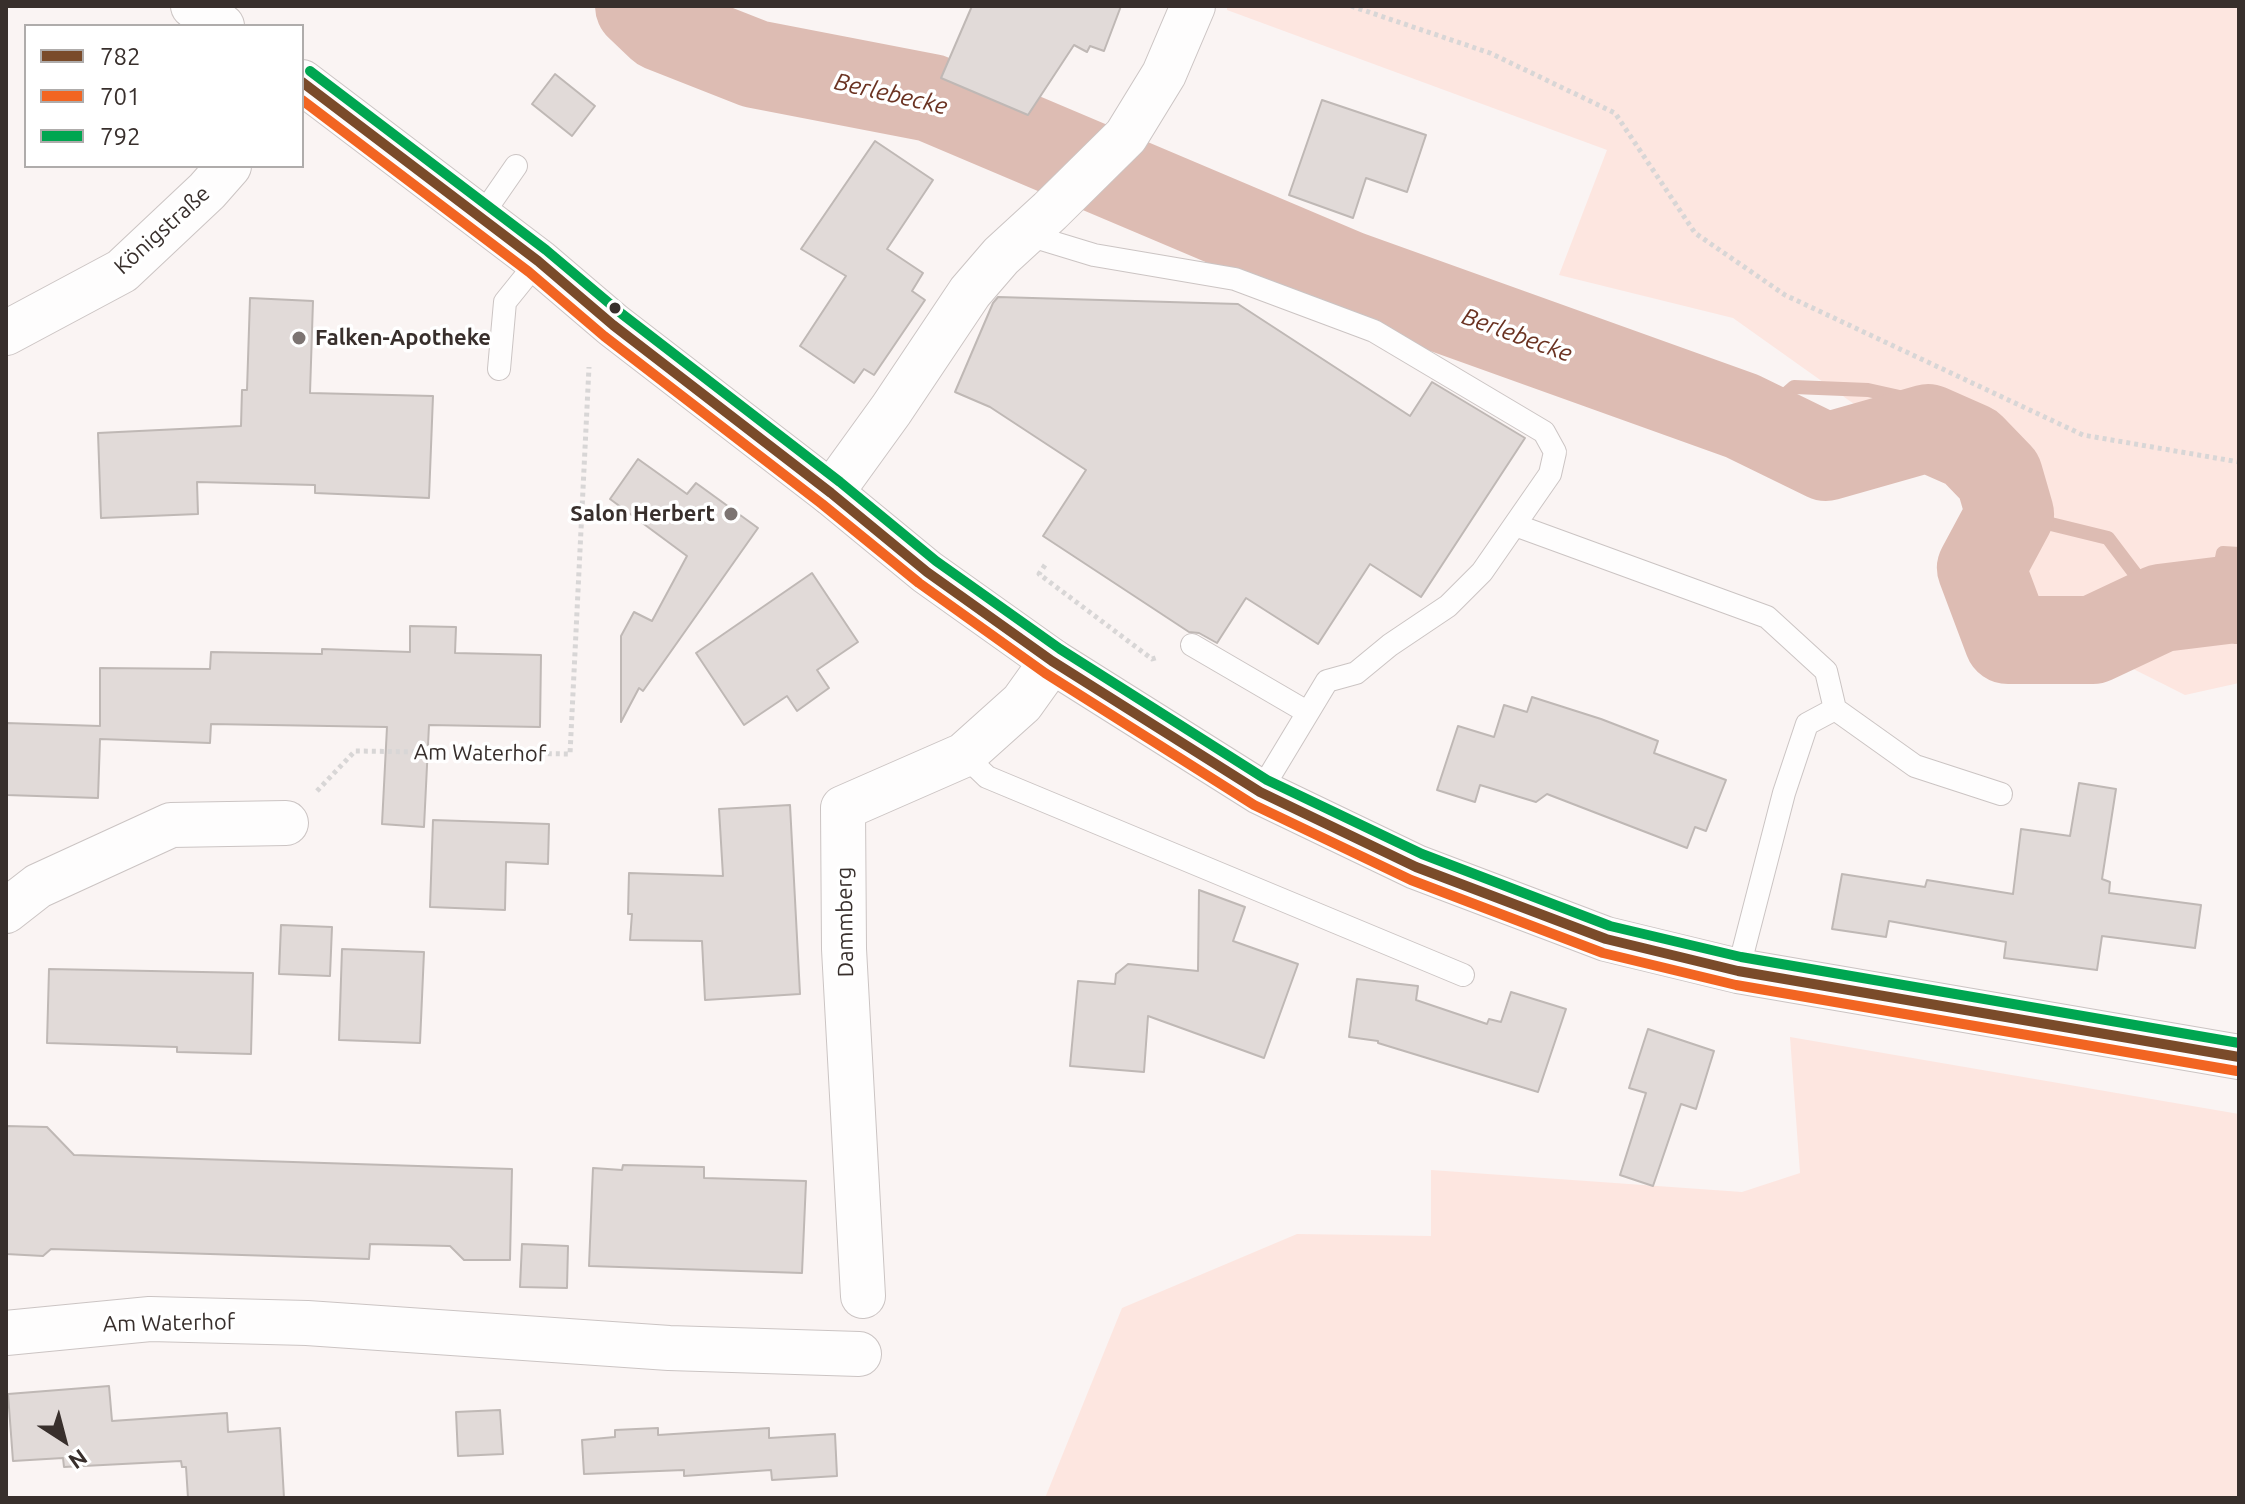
<!DOCTYPE html>
<meta charset="utf-8">
<style>
body{margin:0}
#map{position:relative;width:2245px;height:1504px;overflow:hidden;background:#faf4f3;font-family:Ubuntu,sans-serif}
canvas{display:block}
.frame{position:absolute;inset:0;border:8px solid #382f2c;pointer-events:none}
.legend{position:absolute;left:24px;top:24px;width:280px;height:144px;box-sizing:border-box;background:#fff;border:2px solid #afacab;margin:0;padding:10px 14px;list-style:none;font-size:24px;color:#382f2c}
.legend li{display:flex;align-items:center;gap:16px;height:40px}
.legend b{width:40px;border:2px solid #afacab}
.north{position:absolute;left:24px;top:1400px;width:80px;height:80px;-webkit-text-stroke:6px #fff;paint-order:stroke;rotate:144deg;font-size:22px;font-weight:700;line-height:32px;text-align:center;color:#382f2c}
.north::after{content:'';display:block;margin:auto;width:28px;height:36px;background:#382f2c;clip-path:polygon(50% 0,100% 100%,50% 72%,0 100%)}
</style>
<div id="map">
<canvas width="2245" height="1504"></canvas>
<div class="frame"></div>
<ul class="legend">
<li><b style="height:10px;background:#7a4b2a"></b>782</li>
<li><b style="height:10px;background:#f26522"></b>701</li>
<li><b style="height:10px;background:#00a651"></b>792</li>
</ul>
<div class="north">N</div>
</div>
<script>
const ctx = document.querySelector('canvas').getContext('2d');
ctx.lineJoin = 'round';
function fillPath(path, color) {
  ctx.fillStyle = color;
  ctx.fill(path, 'evenodd');
}
function trace(path, color, width, dash) {
  ctx.strokeStyle = color;
  ctx.lineWidth = width;
  ctx.lineCap = dash ? 'butt' : 'round';
  ctx.setLineDash(dash || []);
  ctx.stroke(path);
}
function label(font, color, halo, rows, align = 'center') {
  ctx.font = font + ' Ubuntu,sans-serif';
  ctx.lineWidth = 7;
  ctx.setLineDash([]);
  ctx.textBaseline = 'middle';
  ctx.strokeStyle = halo;
  ctx.fillStyle = color;
  for (const [text, x, y, turn = 0] of rows) {
    ctx.save();
    ctx.translate(x, y);
    ctx.rotate((+turn || 0) * Math.PI / 180);
    ctx.textAlign = isNaN(turn) ? turn : align;
    if (halo) ctx.strokeText(text, 0, 0);
    ctx.fillText(text, 0, 0);
    ctx.restore();
  }
}
fillPath(new Path2D(`
 M1227,6H2239V683L2185,695L2028,616L1968,485L1733,318L1559,275L1607,150L1227,10Z
 M1790,1037L2239,1114V1498H1045L1122,1308L1297,1234L1431,1236V1170L1742,1192L1800,1173Z`), '#fde6e0');
trace(new Path2D(`
 M1754,422L1794,387L1868,390L1904,398L1928,428
 M2010,514L2108,538L2161,608
 M2213,602L2223,553L2239,554`), '#ddbcb3', 14);
trace(new Path2D(`
 M639,6L661,27L755,64L931,98L1349,275L1742,416L1826,457L1928,428L1971,447L1999,476L2010,514L1981,568L2008,640H2093L2161,608L2234,599L2239,600`), '#ddbcb3', 88);
const building = new Path2D(`
 M972,6H1121L1104,51L1090,46L1087,52L1074,45L1028,115L941,78Z
 M555,74L595,106L572,136L532,104Z
 M1322,100L1426,135L1407,192L1366,178L1353,218L1289,195Z
 M875,141L933,180L887,249L923,273L912,291L925,300L874,375L864,369L854,383L800,346L846,276L801,249Z
 M998,297L1238,304L1410,416L1432,382L1525,438L1421,597L1370,564L1318,644L1246,598L1217,643L1199,633L1189,632L1043,536L1086,470L990,407L955,392L993,303Z
 M250,298L313,301L310,393L433,396L429,498L315,493V485L197,482L198,514L101,518L98,433L241,426L242,390H247Z
 M638,459L687,494L696,483L758,528L643,691L639,688L621,722V636L634,612L652,621L687,556L610,499Z
 M812,573L858,642L817,670L829,688L797,711L787,696L744,725L696,653Z
 M410,626L456,627L455,653L541,655L540,727L429,725L424,827L382,824L387,727L211,724L210,743L100,739L98,798L6,795V723L100,726V668L210,669L211,652L322,654V649L410,652Z
 M1532,697L1601,719L1658,741L1654,753L1726,780L1706,831L1695,827L1687,848L1547,794L1536,802L1480,785L1475,802L1437,790L1458,726L1494,737L1504,705L1527,712Z
 M2079,783L2116,789L2102,879L2110,882L2109,893L2201,905L2195,948L2102,936L2097,970L2004,958L2006,942L1889,921L1886,937L1832,929L1842,874L1925,887L1927,880L2013,894L2021,829L2070,836Z
 M790,805L800,994L705,1000L702,941L630,940L632,914H628L629,873L723,876L719,809Z
 M433,820L549,824L548,864L506,862L505,910L430,907Z
 M1199,890L1245,907L1233,941L1298,964L1264,1058L1148,1016L1144,1072L1070,1066L1078,981L1115,984L1116,974L1128,964L1198,971Z
 M281,925L332,927L330,976L279,974Z
 M342,949L424,952L420,1043L339,1040Z
 M49,969L253,973L251,1054L177,1052V1047L47,1043Z
 M1357,979L1418,986L1416,1000L1487,1024L1489,1019L1501,1022L1511,992L1566,1009L1538,1092L1378,1043V1041L1349,1037Z
 M1648,1029L1714,1051L1696,1109L1681,1104L1653,1186L1620,1175L1646,1093L1629,1088Z
 M6,1126L47,1127L74,1155L512,1169L510,1260H464L450,1246L370,1244L369,1259L51,1249L43,1256L6,1254Z
 M623,1165L704,1167V1178L806,1181L802,1273L589,1266L593,1168L622,1170Z
 M522,1244L568,1246L567,1288L520,1287Z
 M109,1386L112,1421L227,1413L228,1432L280,1428L284,1498H188L186,1467H182L181,1461L64,1467L63,1458L13,1461L8,1394Z
 M500,1410L503,1454L458,1456L456,1412Z
 M658,1428V1435L769,1428V1438L835,1434L837,1476L772,1480L771,1470L684,1476V1470L584,1474L582,1440L615,1437V1430Z`);
fillPath(building, '#e1dad8');
trace(building, '#bfb8b5', 2);
const service = new Path2D(`
 M480,218L516,166
 M1025,234L1094,255L1235,279L1374,331L1544,432L1555,452L1550,474L1482,572L1448,606L1390,645L1356,673L1327,681L1260,792
 M499,369L505,302L538,261
 M1515,525L1767,617L1826,671L1835,709
 M1192,645L1307,712
 M964,755L987,777L1463,975
 M1738,971L1784,793L1807,724L1835,709L1915,766L2001,794`);
const minor = new Path2D(`
 M6,333L122,271L207,191L229,166
 M831,493L891,410L970,292L1001,256L1050,211L1126,136L1164,74L1193,6
 M6,911L38,886L171,825L286,823
 M863,1296L844,949L843,808L964,755L1022,703L1052,661
 M6,1333L150,1319L307,1323L669,1348L859,1354`);
const secondary = new Path2D(`
 M193,6L222,26
 M302,82L538,261L613,325L831,493L927,572L1052,661L1260,792L1416,867L1606,939L1738,971L2239,1057`);
trace(service, '#cbc4c3', 24);
trace(minor, '#cbc4c3', 46);
trace(secondary, '#cbc4c3', 46);
trace(new Path2D(`
 M1351,6L1490,53L1615,113L1695,233L1785,295L2083,435L2239,462
 M1045,565L1039,574L1152,659L1158,657
 M317,791L355,751L570,754L589,367`), '#d8d6d6', 5, [4, 4]);
trace(service, '#fefdfd', 22);
trace(minor, '#fefdfd', 44);
trace(secondary, '#fefdfd', 44);
trace(new Path2D(`
 M302,82L538,261L613,325L831,493L927,572L1052,661L1260,792L1416,867L1606,939L1738,971L2239,1057`), '#7a4b2a', 10);
trace(new Path2D(`
 M302,100L529,272L604,336L822,504L919,583L1045,673L1254,805L1411,880L1603,953L1736,985L2237,1071`), '#f26522', 10);
trace(new Path2D(`
 M310,71L546,250L622,314L840,482L936,561L1060,649L1267,780L1422,854L1610,926L1741,957L2239,1043`), '#00a651', 10);
for (const [x, y, r, color] of [
 [615,308,7,"#382f2c"],
 [299,338,8,"#7c7472"],
 [731,514,8,"#7c7472"]
]) {
  const dot = new Path2D();
  dot.arc(x, y, r, 0, 2 * Math.PI);
  ctx.fillStyle = color;
  ctx.fill(dot);
  trace(dot, '#fff', 3);
}
label('22px', '#382f2c', '#fff', [
 ["Königstraße",162,230,-42],
 ["Am Waterhof",480,753,1],
 ["Dammberg",845,922,-91],
 ["Am Waterhof",169,1323,-1]
]);
label('bold 22px', '#382f2c', '#fff', [
 ["Falken-Apotheke",315,338],
 ["Salon Herbert",715,514,"right"]
], 'left');
label('italic 24px', '#6b3322', '#fff', [
 ["Berlebecke",891,94,13],
 ["Berlebecke",1517,335,20]
]);
</script>
